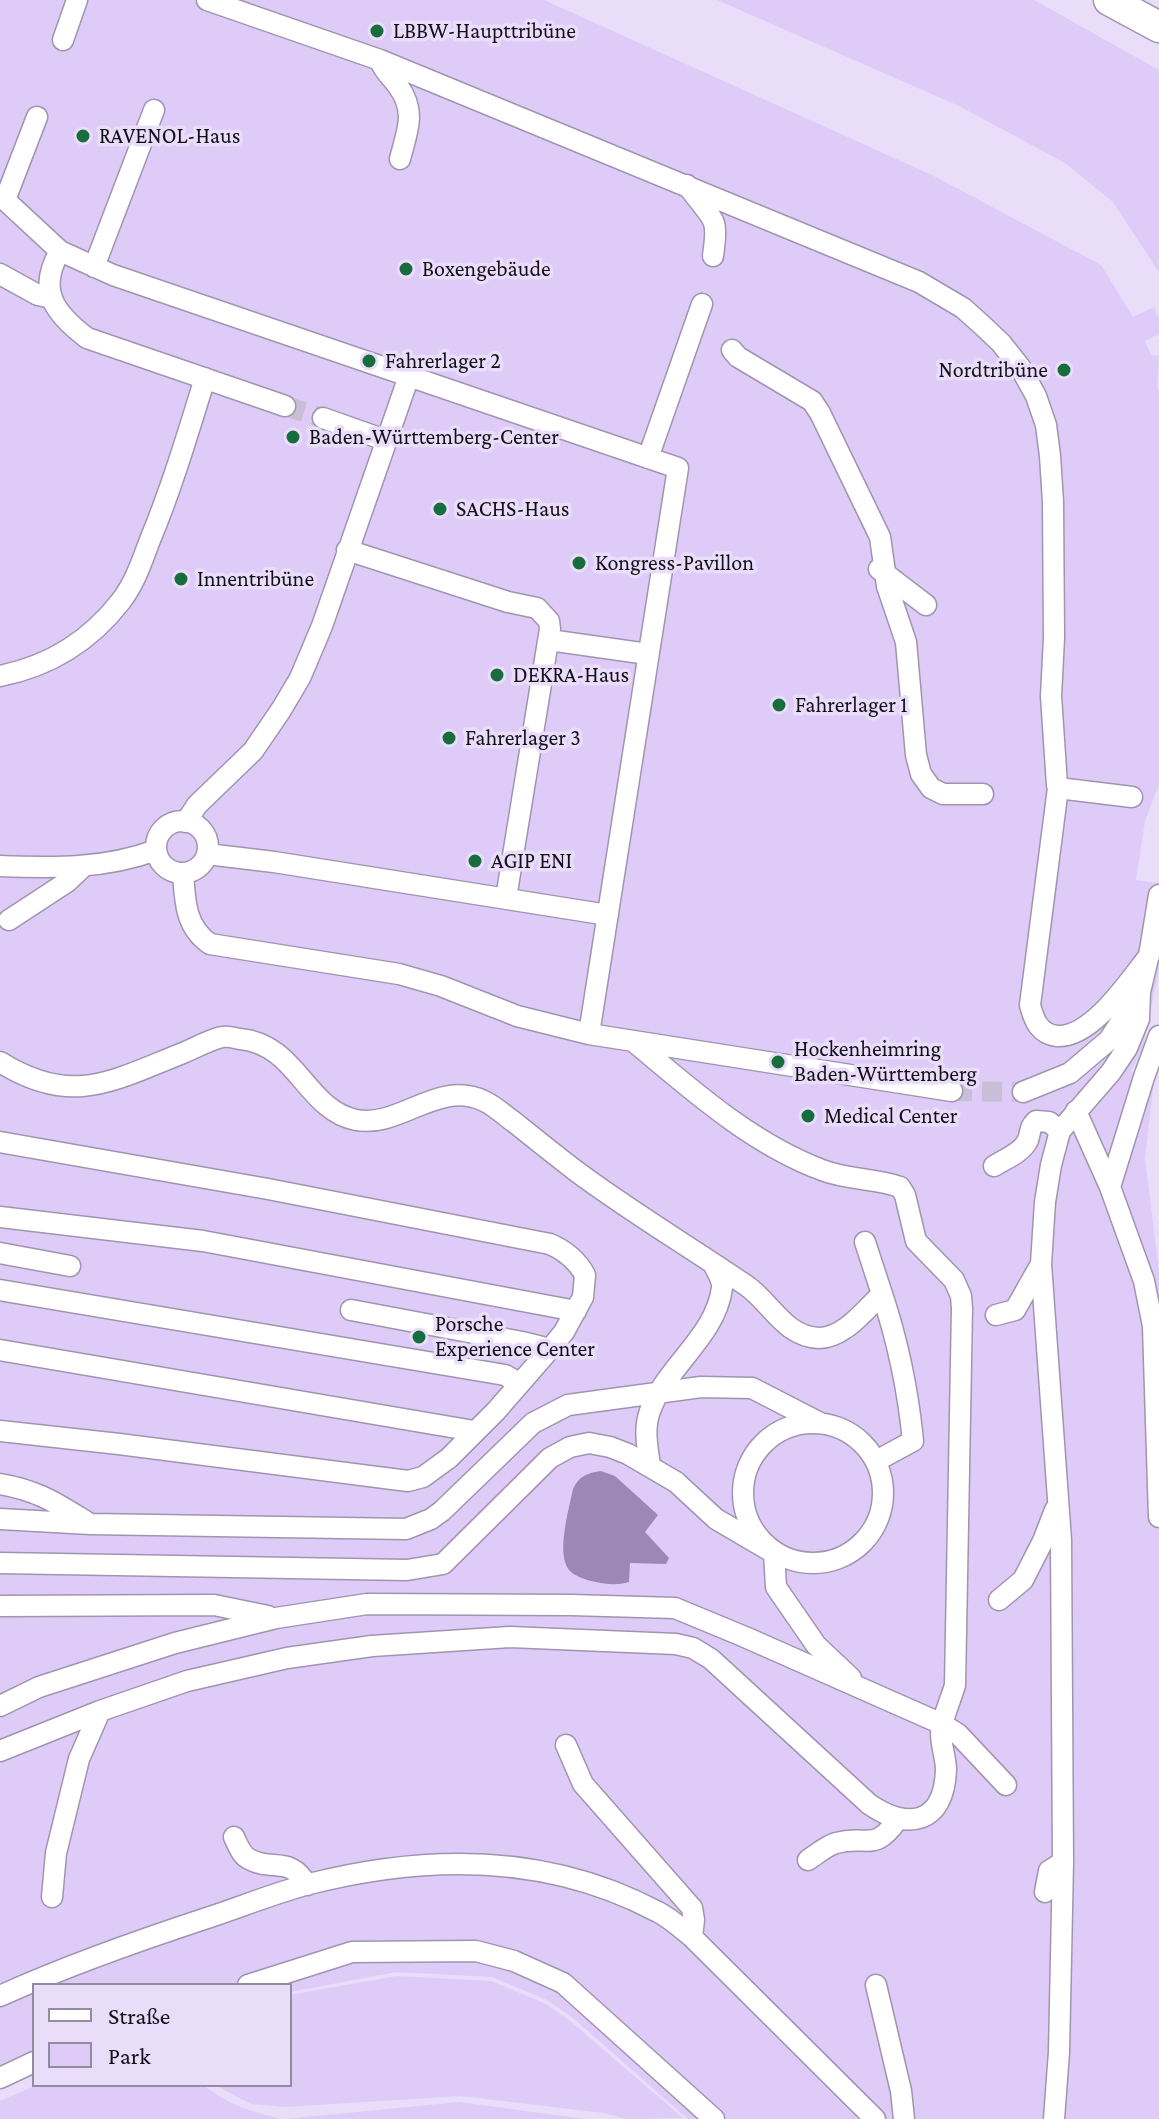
<!DOCTYPE html>
<meta charset="utf-8">
<style>
body{margin:0}
#map{position:relative;width:1159px;height:2119px;overflow:hidden;background:#e9ddf9;font-family:"Crimson Pro",serif}
canvas{display:block}
.legend{position:absolute;left:32px;top:1983px;width:260px;height:104px;box-sizing:border-box;background:#e9ddf9;border:2px solid #938b9f;margin:0;padding:10px 14px;list-style:none;font-size:24px;color:#130f18}
.legend li{display:flex;align-items:center;gap:16px;height:40px}
.legend b{width:40px;border:2px solid #938b9f}
</style>
<div id="map">
<canvas width="1159" height="2119"></canvas>
<ul class="legend">
<li><b style="height:10px;background:#fff"></b>Straße</li>
<li><b style="height:22px;background:#decbf8"></b>Park</li>
</ul>
</div>
<script>
const ctx = document.querySelector('canvas').getContext('2d');
ctx.lineJoin = 'round';
function fillPath(path, color) {
  ctx.fillStyle = color;
  ctx.fill(path, 'evenodd');
}
function trace(path, color, width, dash) {
  ctx.strokeStyle = color;
  ctx.lineWidth = width;
  ctx.lineCap = dash ? 'butt' : 'round';
  ctx.setLineDash(dash || []);
  ctx.stroke(path);
}
function label(font, color, halo, rows, align = 'center') {
  ctx.font = font + ' "Crimson Pro",serif';
  ctx.lineWidth = 7;
  ctx.setLineDash([]);
  ctx.textBaseline = 'middle';
  ctx.strokeStyle = halo;
  ctx.fillStyle = color;
  for (const [text, x, y, turn = 0] of rows) {
    ctx.save();
    ctx.translate(x, y);
    ctx.rotate((+turn || 0) * Math.PI / 180);
    ctx.textAlign = isNaN(turn) ? turn : align;
    if (halo) ctx.strokeText(text, 0, 0);
    ctx.fillText(text, 0, 0);
    ctx.restore();
  }
}
fillPath(new Path2D(`
 M0,0H544L934,176L1101,265L1133,317L1154,307L1159,319V334L1145,341L1151,355L1159,356L1157,389H1159V784L1145,821L1136,880L1159,883V970L1143,1047L1131,1072L1154,1081L1145,1158L1159,1272V2119H688L573,2018L547,2000L492,1977L396,1972L290,1992V1985H34V2074L0,2089Z
 M717,0H1034L1159,70V272L1113,202L1065,163L959,106Z
 M396,1976L491,1981L544,2003L569,2020L683,2118L626,2119L603,2113L461,2096L285,2107L251,2104L215,2085H290V1995Z
 M37,2085H203C229,2105 251,2112 282,2119H0V2101Z
 M459,2102L585,2119H286Z`), '#decbf8');
fillPath(new Path2D(`
 M601,1471L615,1476L658,1515L645,1532L669,1558L666,1564L630,1563L629,1582C615,1586 605,1584 591,1581C584,1579 574,1576 569,1570C556,1553 569,1509 573,1489C579,1476 587,1473 601,1471Z`), '#9c88b7');
trace(new Path2D(`
 M285,406L323,418
 M952,1091L1023,1092`), '#c9bed7', 20, [20, 10]);
const minor = new Path2D(`
 M207,0L380,60L919,282L963,308L982,325L1001,343L1020,367L1036,396L1046,425L1050,456L1053,502L1054,638L1051,696L1057,785L1058,788L1132,797
 M63,40L77,0
 M380,60C383,71 392,77 398,86C417,112 407,131 400,159
 M37,117L5,200L60,251L113,275L678,468L589,1034L952,1091
 M687,185C694,195 712,215 714,223C717,233 714,246 713,256
 M60,251C37,290 54,313 87,338L285,406
 M94,267L154,110
 M0,274L38,295L52,298
 M732,350L738,357L812,401L820,413L880,537L887,586L906,642L916,755L921,774L931,788L943,794H983
 M323,418L385,440
 M648,458L702,304
 M347,550L508,602L537,608L549,621L550,629L506,898
 M879,569L926,605
 M549,640L648,654
 M0,676C50,666 90,641 121,601C135,583 142,561 150,540C172,487 188,433 205,378
 M1058,788L1030,1005C1034,1020 1039,1034 1057,1036C1092,1038 1129,981 1149,956
 M156 847a26 26 0 1 1 52 0a26 26 0 1 1-52 0Z
 M186,822L197,805L253,751L281,710L300,678L322,626L409,376
 M207,854L274,862L608,915
 M0,866C53,868 106,869 156,850
 M183,873C185,901 185,927 210,944L399,974L441,986L517,1016L589,1034
 M9,920L67,882L84,866
 M0,1062C72,1107 112,1081 183,1053C195,1048 209,1040 222,1037C228,1036 235,1038 240,1039C297,1044 306,1110 356,1120C401,1128 438,1079 484,1101C495,1106 504,1115 514,1122C534,1138 555,1155 576,1171C631,1212 690,1247 747,1286C771,1303 785,1337 819,1338C844,1338 865,1310 882,1294L865,1242
 M1023,1092L1070,1073L1109,1040L1140,992L1150,950L1159,895
 M1076,1111L1110,1187L1144,1281L1153,1326L1159,1517
 M0,1142L268,1189L550,1244C566,1251 577,1260 585,1275L583,1297L564,1332L550,1349L496,1411L449,1458L423,1477L408,1481L119,1444L0,1431
 M994,1166C1005,1159 1022,1153 1028,1140C1031,1131 1029,1128 1036,1121L1049,1122L1060,1131
 M1110,1187L1144,1077L1159,1036
 M0,1217L203,1241L576,1311
 M0,1253L70,1266
 M0,1290L505,1375L519,1383
 M351,1310L522,1342L550,1349
 M996,1315L1015,1310L1041,1264
 M0,1350L474,1431
 M743 1493a70 70 0 1 1 140 0a70 70 0 1 1-140 0Z
 M876,1461L913,1441C908,1390 898,1342 882,1294
 M650,1467C648,1448 643,1430 650,1411C665,1368 716,1336 722,1288C723,1281 717,1272 714,1265
 M0,1484C37,1490 56,1503 87,1522
 M0,1519L90,1524L406,1529L431,1519L442,1511L533,1423L568,1405L701,1387L752,1388L820,1423
 M0,1563L407,1570L443,1564L550,1458L570,1447L589,1443L610,1447L628,1454L676,1482L716,1519L774,1553L776,1587L816,1645L851,1678
 M999,1600L1023,1580L1043,1541L1055,1510
 M0,1606L214,1605L268,1616
 M0,1706L39,1687L175,1643L276,1618L367,1604L571,1605L675,1608L745,1637L942,1724L958,1734L1006,1785
 M566,1745L583,1784L692,1908L694,1920L692,1937
 M0,1751L100,1711L187,1681L287,1658L372,1646L510,1637L676,1644L693,1648L711,1659L869,1804C908,1831 944,1824 946,1770C946,1758 941,1746 941,1733C942,1717 951,1700 955,1685L962,1308L961,1296L954,1280L916,1241L905,1195L900,1187C875,1178 847,1180 822,1170C750,1143 691,1089 633,1041
 M234,1837C238,1845 241,1855 249,1859C272,1872 290,1855 307,1885
 M808,1860C817,1854 826,1846 836,1843C869,1834 873,1854 898,1819
 M1045,1892L1049,1871L1063,1862
 M52,1897L56,1853L79,1759L100,1711
 M248,1985L352,1952L476,1951L514,1961L563,1983L714,2119
 M876,1985L901,2091L904,2119
 M0,1996C68,1965 140,1940 210,1917C243,1906 275,1893 309,1884C427,1854 548,1853 658,1912C670,1918 681,1928 692,1937L875,2119
 M0,2078L34,2062
 M1054,2119L1059,2052L1063,1862L1061,1540L1041,1264L1045,1202L1051,1165L1060,1131L1111,1072L1127,1048L1139,1019L1140,992`);
const highway = new Path2D(`
 M1109,0L1159,27`);
trace(minor, '#a095af', 23);
trace(highway, '#a095af', 33);
trace(minor, '#fff', 20);
trace(highway, '#fff', 30);
for (const [x, y, r, color] of [
 [377,31,8,"#186d3f"],
 [83,136,8,"#186d3f"],
 [406,269,8,"#186d3f"],
 [369,361,8,"#186d3f"],
 [1064,370,8,"#186d3f"],
 [293,437,8,"#186d3f"],
 [440,509,8,"#186d3f"],
 [579,563,8,"#186d3f"],
 [181,579,8,"#186d3f"],
 [497,675,8,"#186d3f"],
 [779,705,8,"#186d3f"],
 [449,738,8,"#186d3f"],
 [475,861,8,"#186d3f"],
 [778,1062,8,"#186d3f"],
 [808,1116,8,"#186d3f"],
 [419,1337,8,"#186d3f"]
]) {
  const dot = new Path2D();
  dot.arc(x, y, r, 0, 2 * Math.PI);
  ctx.fillStyle = color;
  ctx.fill(dot);
  trace(dot, '#e9ddf9', 3);
}
label('22px', '#130f18', '#e9ddf9', [
 ["LBBW-Haupttribüne",393,31],
 ["RAVENOL-Haus",99,136],
 ["Boxengebäude",422,269],
 ["Fahrerlager 2",385,361],
 ["Nordtribüne",1048,370,"right"],
 ["Baden-Württemberg-Center",309,437],
 ["SACHS-Haus",456,509],
 ["Kongress-Pavillon",595,563],
 ["Innentribüne",197,579],
 ["DEKRA-Haus",513,675],
 ["Fahrerlager 1",795,705],
 ["Fahrerlager 3",465,738],
 ["AGIP ENI",491,861],
 ["Hockenheimring",794,1049],
 ["Baden-Württemberg",794,1074],
 ["Medical Center",824,1116],
 ["Porsche",435,1324],
 ["Experience Center",435,1349]
], 'left');
</script>
